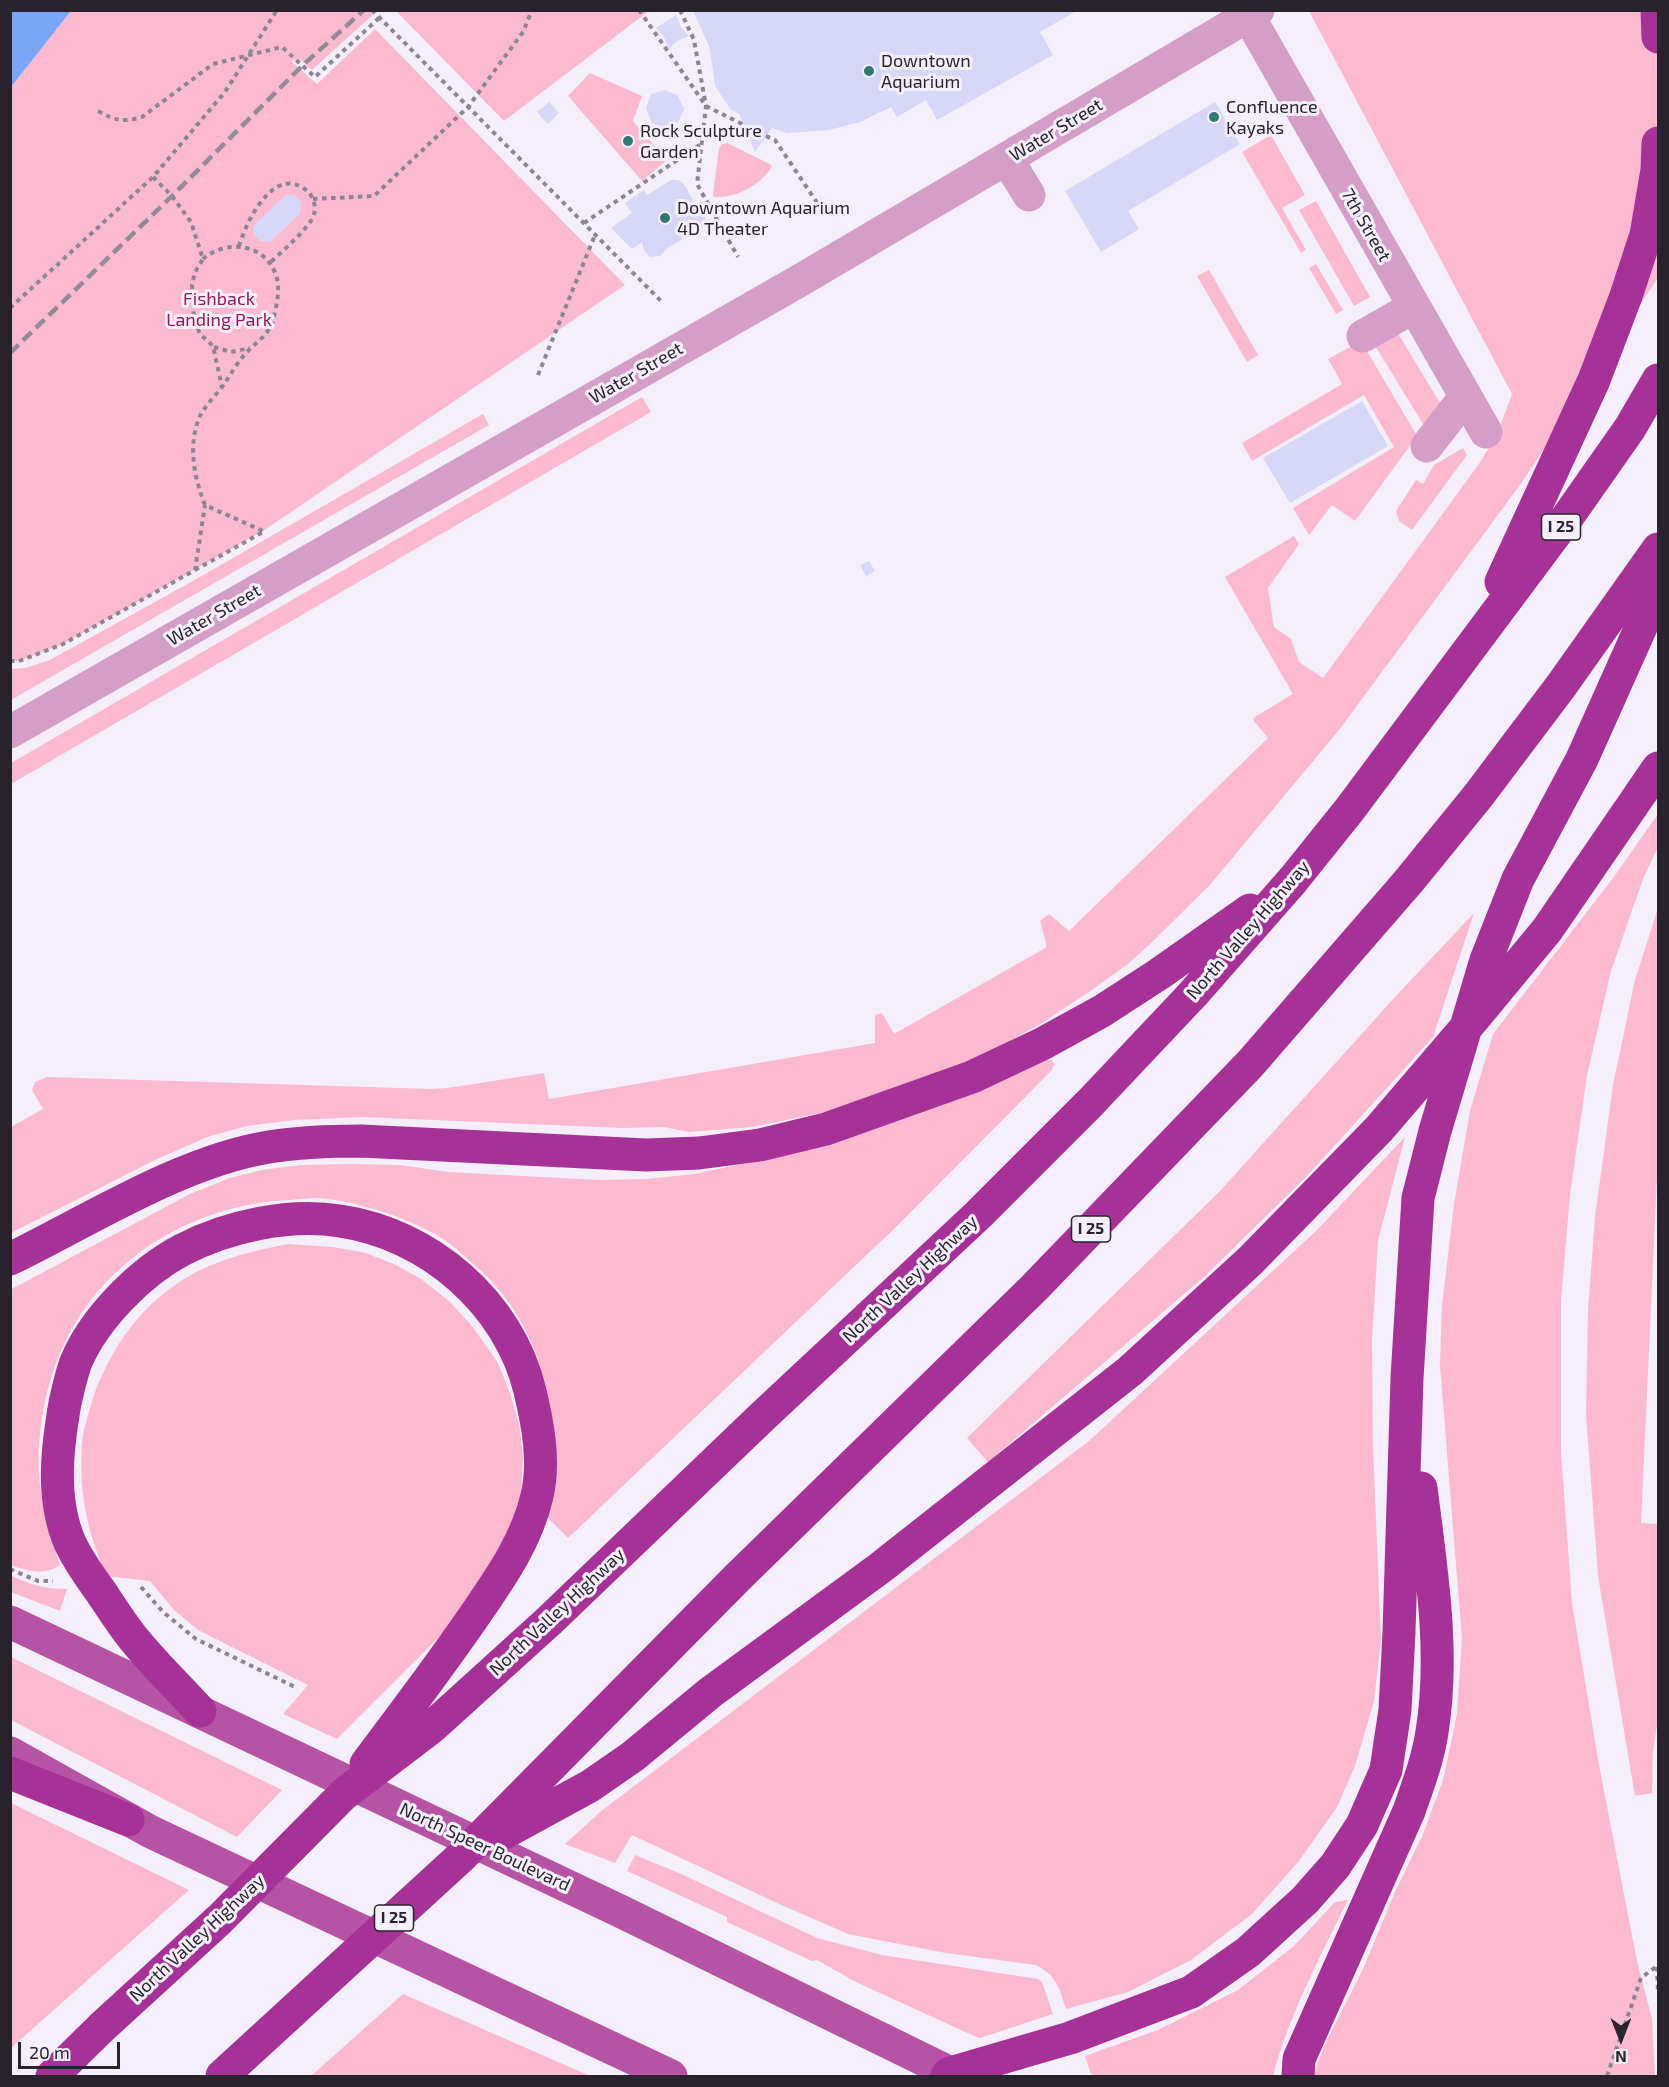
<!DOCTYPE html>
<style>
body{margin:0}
#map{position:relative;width:1669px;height:2087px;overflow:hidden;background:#f5eefb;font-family:"Exo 2",sans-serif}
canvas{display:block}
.frame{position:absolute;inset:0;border:12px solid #29232e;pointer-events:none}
.north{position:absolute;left:1591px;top:2009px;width:60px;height:60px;-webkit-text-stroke:4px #f5eefb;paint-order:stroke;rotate:180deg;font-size:16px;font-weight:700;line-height:24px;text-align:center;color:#29232e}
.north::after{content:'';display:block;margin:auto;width:21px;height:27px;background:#29232e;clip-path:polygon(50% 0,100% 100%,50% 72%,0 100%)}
.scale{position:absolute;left:18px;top:2042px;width:102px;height:27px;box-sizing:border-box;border:3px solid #29232e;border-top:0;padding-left:8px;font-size:18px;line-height:21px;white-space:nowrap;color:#29232e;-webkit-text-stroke:4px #f5eefb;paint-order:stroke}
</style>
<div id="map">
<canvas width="1669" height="2087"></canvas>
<div class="frame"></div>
<div class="north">N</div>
<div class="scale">20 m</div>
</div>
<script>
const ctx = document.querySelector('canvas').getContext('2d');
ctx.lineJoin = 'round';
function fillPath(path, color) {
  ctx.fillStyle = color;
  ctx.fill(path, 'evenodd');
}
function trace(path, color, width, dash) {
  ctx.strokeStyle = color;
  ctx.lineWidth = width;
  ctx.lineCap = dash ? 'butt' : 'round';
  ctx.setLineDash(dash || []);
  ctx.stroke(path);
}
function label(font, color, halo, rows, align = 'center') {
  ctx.font = font + ' "Exo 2",sans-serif';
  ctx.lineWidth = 6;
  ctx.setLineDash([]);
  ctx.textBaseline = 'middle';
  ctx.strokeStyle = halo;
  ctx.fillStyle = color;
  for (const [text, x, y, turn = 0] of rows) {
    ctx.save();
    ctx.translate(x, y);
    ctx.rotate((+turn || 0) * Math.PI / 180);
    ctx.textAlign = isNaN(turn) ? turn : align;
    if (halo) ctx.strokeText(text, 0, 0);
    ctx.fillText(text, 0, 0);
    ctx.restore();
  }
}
fillPath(new Path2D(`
 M71,11H377L312,70L298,58L292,62L317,84L375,29L625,285L263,531L63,644L19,661H11V87Z
 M396,11H649L504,121Z
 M1309,11H1658V278L1520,485L1339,730L1209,886L1149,945L1128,964L1086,994L1042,1023L990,1052L942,1075L845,1108L752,1127L688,1132L664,1127L622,1128L363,1117L294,1120L247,1126L207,1137L155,1160L11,1233V1127L43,1109L32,1090L35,1082L47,1077L432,1089L448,1088L544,1073L549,1099L875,1043V1015L882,1013L894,1034L1047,947L1040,921L1049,914L1069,931L1268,738L1254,721L1253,718L1293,694L1225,577L1294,536L1299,544L1268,588L1274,627L1291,639L1299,662L1323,678L1481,461L1498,432L1512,394Z
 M590,73L642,96L633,121L667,160L642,181L568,96Z
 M1271,135L1305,195L1282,208L1306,250L1301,253L1242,152Z
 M727,143L770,164L772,166C762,185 734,199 714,197L713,194L719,148L722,144Z
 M1316,201L1370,297L1354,306L1299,210Z
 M1316,264L1343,310L1336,314L1309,268Z
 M1209,270L1258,355L1247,362L1197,276Z
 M1399,335L1443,408L1426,429L1371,339Z
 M1361,341L1417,436L1355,521L1332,505L1309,535L1293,508L1394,447L1364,395L1252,461L1242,443L1342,384L1328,359Z
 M642,397L651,412L11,784V763Z
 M483,414L489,425L11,700V669L25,668L50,660L200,577Z
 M1463,448L1467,455L1412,530L1399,521L1396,511L1416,480L1423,484L1434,465Z
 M1658,814V847L1643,879L1611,971L1587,1075L1570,1195L1561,1300V1452L1572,1603L1599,1765L1637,1961L1652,2019L1655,2076H1313L1325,2044L1363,1969L1395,1892L1423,1834L1443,1780L1457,1714L1462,1639L1440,1365L1442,1306L1454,1204L1470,1111L1493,1034L1613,878Z
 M1658,908V1156L1641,1523L1658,1524V1718L1653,1752L1652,1793L1635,1796L1598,1576L1586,1414L1588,1310L1595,1217L1613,1085L1635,980Z
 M1474,913L1433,1037L1308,1175L1205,1276L988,1462L967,1438L1220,1191L1395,997Z
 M1045,1060H1052L1054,1064L1052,1070L896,1227L568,1538L544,1514C548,1476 554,1439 549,1401C548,1391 544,1382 542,1372C529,1328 507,1292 471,1262C464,1256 457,1249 449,1243C414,1219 361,1202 319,1198C310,1198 299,1199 290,1200C194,1204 106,1257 64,1344C43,1388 33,1450 42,1498C45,1521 53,1543 60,1565C44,1576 27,1571 11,1565L10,1290L190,1194L230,1178L262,1170L300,1165L351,1164L400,1165L448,1172L599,1180L647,1179L695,1174L760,1160Z
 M1405,1137L1378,1241L1372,1340L1373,1447L1381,1640L1374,1701L1355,1766L1337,1807L1299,1861L1252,1914L1191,1960L1128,1992L1066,2009C1059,1988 1058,1977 1036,1965L946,1953L848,1934L777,1903L632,1835L615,1863L565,1844L600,1812L1089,1441L1316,1231Z
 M287,1244L333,1247L366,1253L396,1265L421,1279L449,1301L472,1326L498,1363L510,1393L519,1424L523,1456L521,1495L506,1542L445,1631L337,1739L283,1714L308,1685L198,1630L174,1610L150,1581L107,1576C86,1532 77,1483 83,1435C84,1426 88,1417 90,1408C105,1356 137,1308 184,1279C217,1259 250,1252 287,1244Z
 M10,1575C32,1585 43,1589 67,1589L60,1611L11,1592Z
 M10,1657H11L282,1790L237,1837L11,1720Z
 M11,1803L189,1890L11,2048Z
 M635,1855L679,1873L817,1938L882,1955L1038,1979L1042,1982L1053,2014L980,2038L974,2036L856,1982L817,1960L812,1961L727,1922V1917L627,1871Z
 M1348,1900C1320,1957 1289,2015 1273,2076H1096L1091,2074L1085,2056L1158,2030L1238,1990L1294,1946L1335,1902Z
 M403,1994L590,2076H311Z`), '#fcbad0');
fillPath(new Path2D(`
 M11,10L71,11L11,87L10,11Z`), '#7aa6f8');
fillPath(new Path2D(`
 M693,10H1078L1040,32L1053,55L937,120L926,100L897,117L891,107L860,122L829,130L787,133L772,128L755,152L739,114L731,110L715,86L710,49Z
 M676,15L681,27L689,36L677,41L669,49L664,37L656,28Z
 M665,90L678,96L684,109L678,123L665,128L652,123L646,108L651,94Z
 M549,102L559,113L548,124L537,112Z
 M1215,102L1240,144L1128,211L1139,229L1101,252L1065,191Z
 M671,180H678L684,184L696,205L705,213V219L702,225L690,231L680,241L667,248L660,256L650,257L644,250L642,242L632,249L611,228L632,213L625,203L644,190L647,195Z
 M286,195H294L302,203L300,214L270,242L260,241L253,234L254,225Z
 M1362,401L1388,446L1290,503L1263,458Z
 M869,561L875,571L866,576L860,565Z`), '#d7d7f8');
trace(new Path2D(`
 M372,10L662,302
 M639,10L706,106L744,125
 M680,10L694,40L706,106L697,184L738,257
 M98,111C114,120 123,123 142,117L213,64L282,47L315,77L379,18
 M766,136L775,140L820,207
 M153,177L172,196L191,222L203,259L195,272L192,285L194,319L200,334L213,346L222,387C215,396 204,407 199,418C188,447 194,477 205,505L263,531
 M313,199L374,196L468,107L523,32L532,10
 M584,223L701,144
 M239,246C245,226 262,190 284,184C304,180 322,201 312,219C303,234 282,251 270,263
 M203,259C226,239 265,243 276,275C281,289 276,307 273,321C268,335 260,339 250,349C239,359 231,374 223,386
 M10,308L153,177L225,92L277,10
 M214,347L231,352L250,348
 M538,375L595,235
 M195,570L263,532
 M10,661H19L63,644L195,570L205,505
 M10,1569L38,1581H53
 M141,1587L163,1612L196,1639L297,1688
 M1657,1967L1658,1992
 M1607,2076L1641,1978L1657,1966`), '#8c8692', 4, [4.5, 4.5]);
trace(new Path2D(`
 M1245,10L1486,432
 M1007,159L1029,195
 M1363,336L1414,307
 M1427,446L1465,397
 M10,732L799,281L1258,10`), '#d49ec9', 33);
trace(new Path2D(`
 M10,1622L620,1911L957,2076
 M10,1753L151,1832L671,2076`), '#b553a5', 33);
trace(new Path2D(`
 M1657,10L1658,37
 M1501,582L1594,380L1626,296L1646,235L1657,170L1658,143
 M10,1259C90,1220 182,1161 269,1147C300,1142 330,1141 361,1141L646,1155L699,1153L760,1145L826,1129L972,1077L1042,1044L1102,1011L1159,974L1250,910
 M200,1711C178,1687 154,1664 133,1638C121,1623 111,1607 101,1592C90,1577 78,1560 70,1543C51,1499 57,1449 65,1403C68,1390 71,1375 76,1362C94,1319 140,1272 182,1250C228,1226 289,1213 340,1221C429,1234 509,1303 530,1391C538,1425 545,1461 537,1496C527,1539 503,1574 479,1609C443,1662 404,1713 366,1764
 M10,1773L128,1820
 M493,1839L590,1786L632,1757L711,1692L880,1568L1130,1371L1250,1261L1379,1129L1475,1017L1547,930L1658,768
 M52,2076L102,2027L220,1919L344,1794L432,1727L549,1621L763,1416L978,1215L1091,1102L1193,994L1293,880L1350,809L1562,525L1630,428L1658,380
 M222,2076L463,1855L738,1577L1034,1288L1250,1064L1408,882L1478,796L1561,686L1658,549
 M947,2076L950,2073L1070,2038L1191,1992L1248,1952L1305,1900L1335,1866L1362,1825L1386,1770L1395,1710L1399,1632L1407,1378L1418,1198L1435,1131L1486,960L1518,879L1582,759L1658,589
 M1298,2076L1299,2059L1409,1811C1418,1785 1428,1759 1432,1732C1445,1652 1431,1568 1421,1488`), '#a73297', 33);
trace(new Path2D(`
 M10,353L172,196L303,65L364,10`), '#938c98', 4.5, [12, 6]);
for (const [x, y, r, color] of [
 [869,71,6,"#307874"],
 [1214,117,6,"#307874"],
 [628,141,6,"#307874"],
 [665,218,6,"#307874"]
]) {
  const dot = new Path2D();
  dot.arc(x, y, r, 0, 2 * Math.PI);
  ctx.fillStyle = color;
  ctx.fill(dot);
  trace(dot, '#f5eefb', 2);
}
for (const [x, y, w] of [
 [1561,527,39],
 [1091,1229,39],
 [394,1918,39]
]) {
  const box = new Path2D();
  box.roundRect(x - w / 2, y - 13, w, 26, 4.5);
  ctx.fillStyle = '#f5eefb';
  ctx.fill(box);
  trace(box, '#29232e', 1.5);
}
label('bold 16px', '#29232e', null, [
 ["I 25",1561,527],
 ["I 25",1091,1229],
 ["I 25",394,1918]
]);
label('18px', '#29232e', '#f5eefb', [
 ["Downtown",881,61],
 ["Aquarium",881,82],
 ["Confluence",1226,107],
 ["Kayaks",1226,128],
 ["Rock Sculpture",640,131],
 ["Garden",640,152],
 ["Downtown Aquarium",677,208],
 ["4D Theater",677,229]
], 'left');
label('18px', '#29232e', '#f5eefb', [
 ["Water Street",1056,130,-31],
 ["7th Street",1366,225,60],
 ["Water Street",636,373,-30],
 ["Water Street",214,615,-30],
 ["North Valley Highway",1248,930,-49],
 ["North Valley Highway",910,1279,-43],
 ["North Valley Highway",557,1612,-43],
 ["North Speer Boulevard",485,1847,25],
 ["North Valley Highway",197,1938,-43]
]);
label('18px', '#911a52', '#f5eefb', [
 ["Fishback",219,299],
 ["Landing Park",219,320]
]);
</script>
